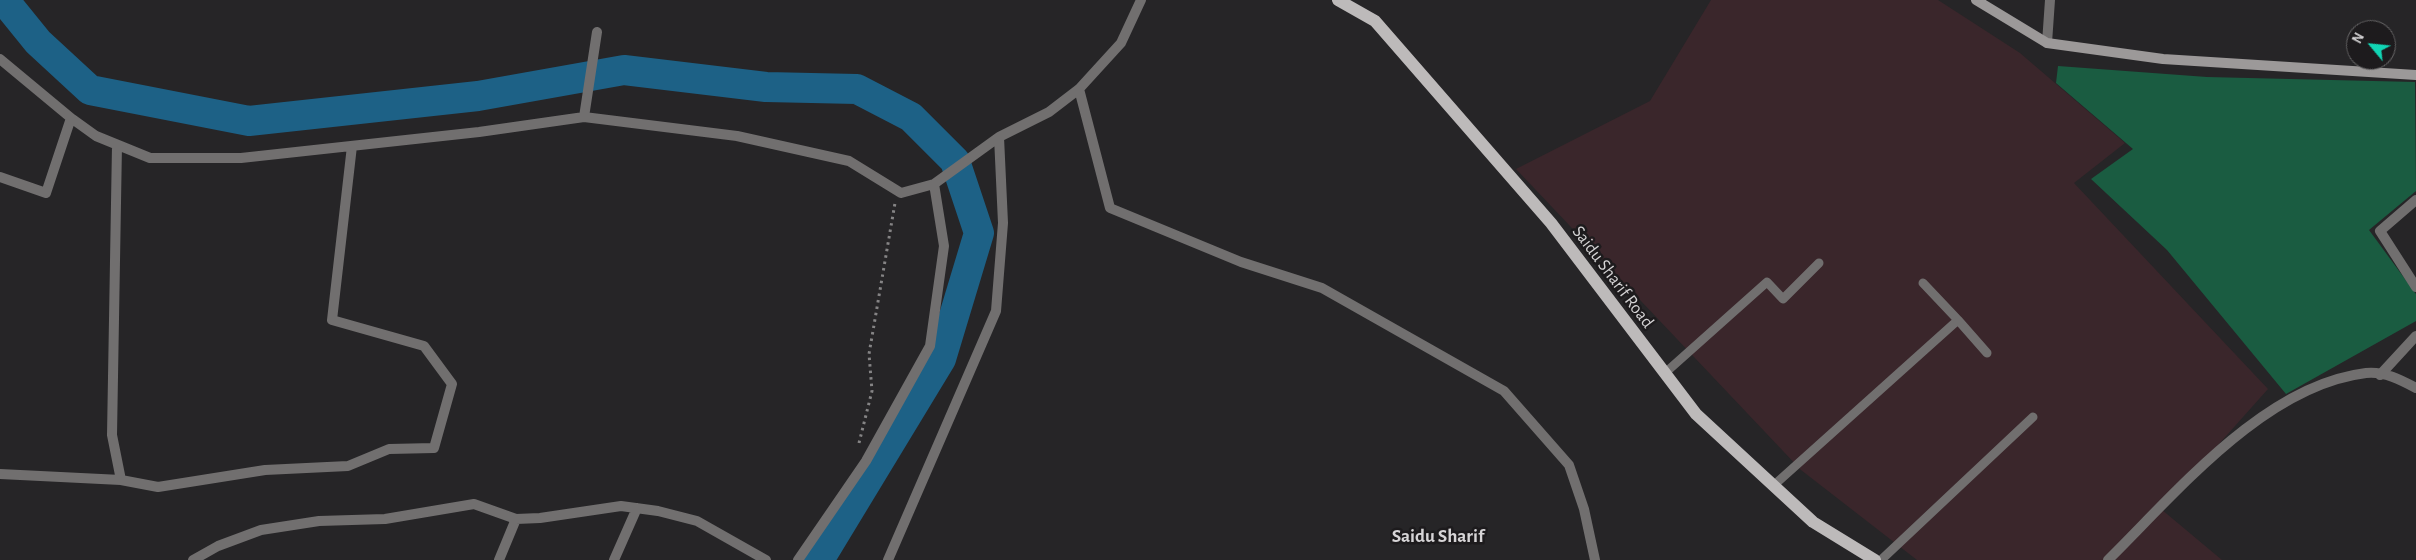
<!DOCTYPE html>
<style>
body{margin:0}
#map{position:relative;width:2416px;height:560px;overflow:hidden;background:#262527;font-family:"Alegreya Sans",sans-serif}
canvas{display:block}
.north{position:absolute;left:2346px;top:20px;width:50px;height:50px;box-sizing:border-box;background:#1d1b1d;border:1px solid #666566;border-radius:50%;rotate:298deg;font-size:14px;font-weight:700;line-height:20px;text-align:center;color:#d4d3d4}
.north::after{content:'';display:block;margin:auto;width:18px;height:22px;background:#11d5b4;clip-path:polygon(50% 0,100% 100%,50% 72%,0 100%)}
</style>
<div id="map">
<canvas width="2416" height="560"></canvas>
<div class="north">N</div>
</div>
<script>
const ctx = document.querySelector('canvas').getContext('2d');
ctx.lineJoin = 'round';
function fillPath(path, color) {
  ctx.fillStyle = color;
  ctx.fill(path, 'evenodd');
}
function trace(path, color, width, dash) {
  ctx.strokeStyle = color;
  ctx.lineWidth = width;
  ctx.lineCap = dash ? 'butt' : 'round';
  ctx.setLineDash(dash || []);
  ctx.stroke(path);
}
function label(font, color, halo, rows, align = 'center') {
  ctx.font = font + ' "Alegreya Sans",sans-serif';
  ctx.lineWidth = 5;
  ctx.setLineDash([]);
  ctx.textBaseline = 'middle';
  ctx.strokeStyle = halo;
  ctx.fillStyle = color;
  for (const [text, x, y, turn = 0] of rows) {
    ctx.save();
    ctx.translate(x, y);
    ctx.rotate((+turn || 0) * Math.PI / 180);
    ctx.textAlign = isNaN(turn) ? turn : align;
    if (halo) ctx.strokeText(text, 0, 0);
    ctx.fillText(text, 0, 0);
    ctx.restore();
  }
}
fillPath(new Path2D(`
 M1711,0H1938L2020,53L2125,143L2074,183L2268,389L2161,509L2222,560H1917L1801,470L1516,169L1650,101Z`), '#3a262b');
fillPath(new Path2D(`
 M2058,66L2207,77L2415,82L2416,191L2369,230L2416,294V321L2286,394L2167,250L2091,179L2133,149L2056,83Z`), '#1a5c41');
trace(new Path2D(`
 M4,0L38,42L90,90L249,121L478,96L624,70L766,87L857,89L911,117L955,161L979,233L941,359L819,560`), '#1d6186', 30);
trace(new Path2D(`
 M859,443L872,391L869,354L895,203`), '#858485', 3, [2.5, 4]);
trace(new Path2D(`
 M1958,320L1987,353
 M1665,373L1767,282L1783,299L1819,263
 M1773,486L1958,320L1923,283
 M1881,560L2033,417`), '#716f6f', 9);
trace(new Path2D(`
 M2047,43L2050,0
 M0,59L71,118L96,136L150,158H241L479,132L584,117L737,136L849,161L901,193L934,184L944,246L930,346L866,461L798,560
 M1079,89L1110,208L1241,262L1322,288L1504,391L1569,465L1584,509L1595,560
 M584,117L597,32
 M117,145L112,435L121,480
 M0,177L46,193L71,118
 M934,184L999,137
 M2416,200L2380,231L2416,287
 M2380,375L2416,336
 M0,474L121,480L158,487L265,470L348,466L389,449L434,448L452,384L424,346L332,320L352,146
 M193,560L218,546L261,530L319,521L385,519L474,504L516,519L540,518L621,506L658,511L697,521L766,560
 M499,560L516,519
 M614,560L637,508
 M888,560L996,311L1003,223L999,137L1049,112L1079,89L1121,43L1141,0
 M2108,560C2177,492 2265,385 2366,373C2384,371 2401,380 2416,388`), '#716f6f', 10);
trace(new Path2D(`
 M1976,0L2047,43L2163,59L2416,75`), '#9c9999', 10);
trace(new Path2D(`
 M1338,0L1375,21L1551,223L1696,414L1813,522L1875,560`), '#bdbaba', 12);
label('18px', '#d4d3d4', '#1d1b1d', [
 ["Saidu Sharif Road",1613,277,53]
]);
label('bold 19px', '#d7d5d7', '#1d1b1d', [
 ["Saidu Sharif",1438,536]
]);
</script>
